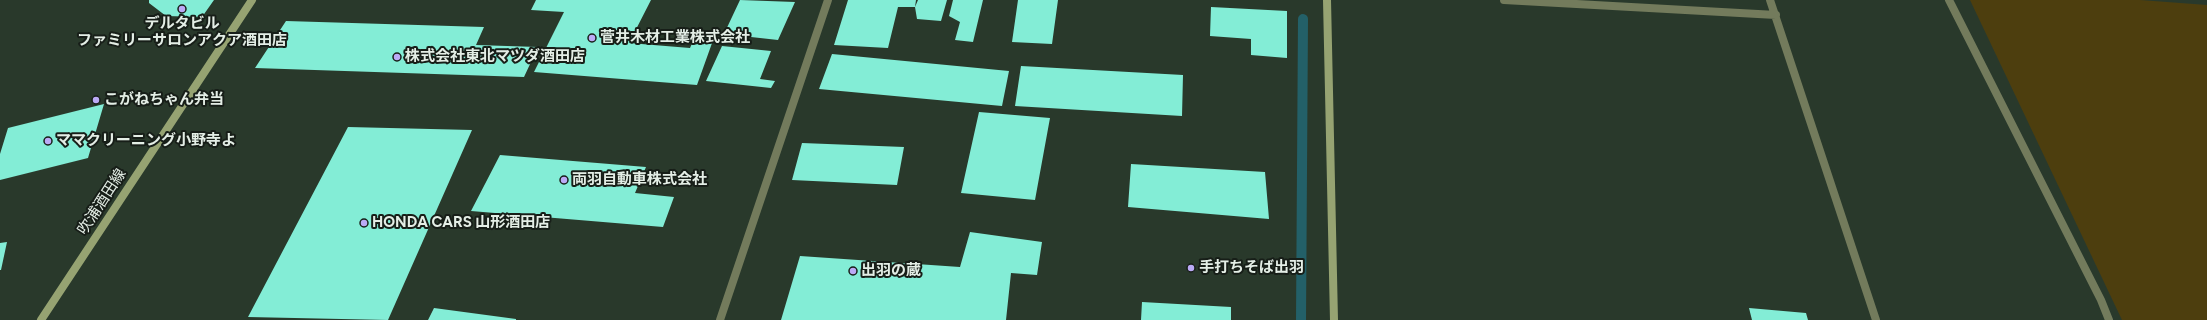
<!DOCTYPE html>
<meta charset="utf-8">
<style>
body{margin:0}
canvas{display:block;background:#29392b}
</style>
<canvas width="2207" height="320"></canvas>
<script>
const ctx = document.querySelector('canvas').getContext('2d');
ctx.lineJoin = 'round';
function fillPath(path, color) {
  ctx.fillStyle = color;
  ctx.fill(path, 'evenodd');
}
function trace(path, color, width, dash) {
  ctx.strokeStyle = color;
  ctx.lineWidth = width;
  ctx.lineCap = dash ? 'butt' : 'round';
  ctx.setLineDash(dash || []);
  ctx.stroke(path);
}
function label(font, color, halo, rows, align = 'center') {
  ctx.font = font + ' Figtree,"Noto Sans JP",sans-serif';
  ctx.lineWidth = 4;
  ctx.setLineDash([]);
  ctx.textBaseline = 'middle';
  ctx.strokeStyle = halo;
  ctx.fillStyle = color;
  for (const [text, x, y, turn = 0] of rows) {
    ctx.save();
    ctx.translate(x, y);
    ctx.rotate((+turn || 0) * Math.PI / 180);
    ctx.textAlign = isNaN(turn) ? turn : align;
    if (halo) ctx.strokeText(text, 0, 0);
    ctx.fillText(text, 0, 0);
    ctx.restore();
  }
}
fillPath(new Path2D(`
 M1970,0H2140L2207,5V320H2122Z`), '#4d3e0e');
trace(new Path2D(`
 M1301,320L1303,19`), '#236068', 10);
fillPath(new Path2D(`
 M149,0H214L202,17L166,16L149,3Z
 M536,0H651L629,43L690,48L697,32H716L697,85L534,72L564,12L531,10Z
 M740,0L795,2L778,40L724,34Z
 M848,0H916L915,7L918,0H947L941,21L917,19L915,7H898L888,48L834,45Z
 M953,0H983L973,42L955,40L960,22L949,16Z
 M1018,0H1058L1052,44L1012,42Z
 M1211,7L1287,11V58L1251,55V39L1210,36Z
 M286,21L484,27L476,45L538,47L524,77L255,68Z
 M722,46L771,51L760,79L775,81L771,88L706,81Z
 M832,54L1009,71L1002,106L819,89Z
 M1021,66L1183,75L1182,116L1015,106Z
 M104,104L88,158L0,180V154L8,128Z
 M979,112L1050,118L1035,200L961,193Z
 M348,127L472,130L388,320L248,317Z
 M802,143L904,147L897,185L792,180Z
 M500,155L646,167L635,193L674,197L663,227L471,211Z
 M1131,164L1265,172L1269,219L1128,207Z
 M970,232L1042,242L1037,275L1011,273L1006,320H781L800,256L960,267Z
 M7,242L1,270H0V243Z
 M1142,302L1231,307V320H1141Z
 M434,308L516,319V320H428Z
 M1749,308L1806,313L1808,320H1752Z`), '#83edd6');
trace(new Path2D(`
 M1504,0L1776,15
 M1770,0L1876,320
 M1949,0L2101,300L2109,320
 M720,320L828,0`), '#737b5c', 8);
trace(new Path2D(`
 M1327,0L1334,320
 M41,320L252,0`), '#96a372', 8);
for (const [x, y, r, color] of [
 [182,9,4,"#bbaaf6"],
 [592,38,4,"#bbaaf6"],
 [397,57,4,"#bbaaf6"],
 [96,100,4,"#bbaaf6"],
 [48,141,4,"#bbaaf6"],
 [564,180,4,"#bbaaf6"],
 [364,223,4,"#bbaaf6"],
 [1191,268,4,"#bbaaf6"],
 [853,271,4,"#bbaaf6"]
]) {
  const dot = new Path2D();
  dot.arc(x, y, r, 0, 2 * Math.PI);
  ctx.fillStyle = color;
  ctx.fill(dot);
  trace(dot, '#171e18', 1.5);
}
label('bold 15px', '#e4eee6', '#171e18', [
 ["デルタビル",182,24,"center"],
 ["ファミリーサロンアクア酒田店",182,41,"center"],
 ["菅井木材工業株式会社",600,38],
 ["株式会社東北マツダ酒田店",405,57],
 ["こがねちゃん弁当",104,100],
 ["ママクリーニング小野寺よ",56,141],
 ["両羽自動車株式会社",572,180],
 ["HONDA CARS 山形酒田店",372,223],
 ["手打ちそば出羽",1199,268],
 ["出羽の蔵",861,271]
], 'left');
label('15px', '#e4eee6', '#171e18', [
 ["吹浦酒田線",102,202,-57]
]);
</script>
